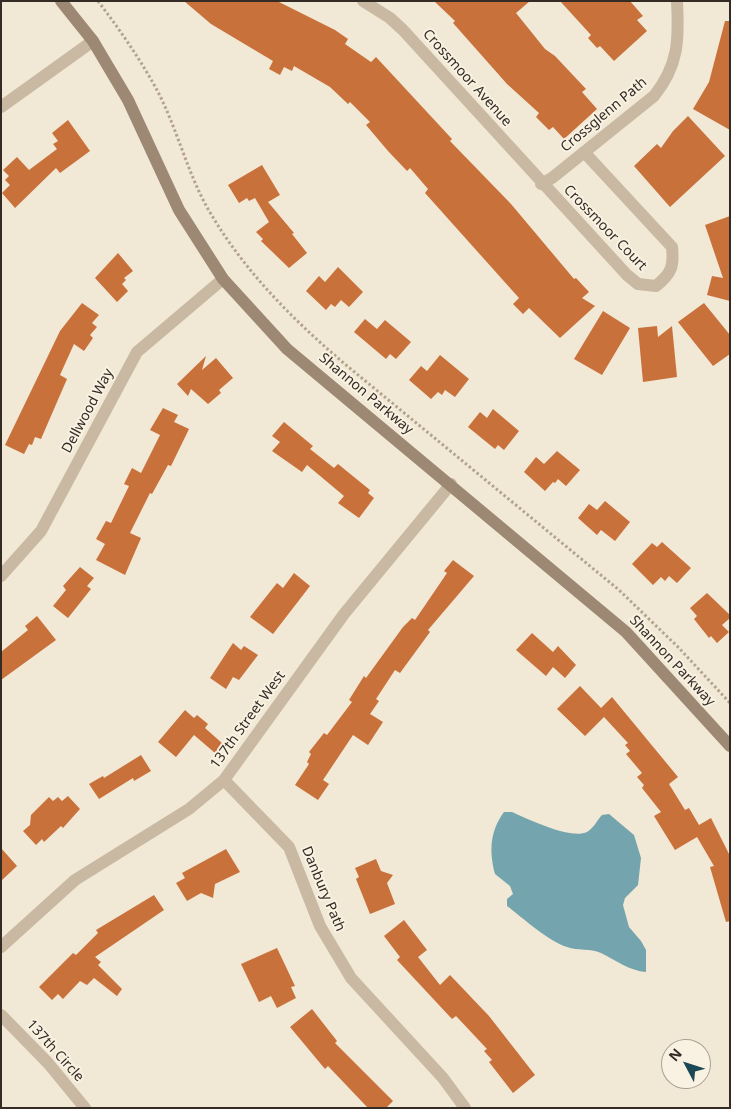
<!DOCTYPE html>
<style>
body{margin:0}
#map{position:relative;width:731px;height:1109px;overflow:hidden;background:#f1e8d5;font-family:"Noto Sans",sans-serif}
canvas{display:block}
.frame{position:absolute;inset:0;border:2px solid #332b24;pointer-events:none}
.north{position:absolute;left:661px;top:1039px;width:50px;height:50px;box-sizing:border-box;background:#f9f1e1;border:1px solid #aaa295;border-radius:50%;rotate:310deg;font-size:14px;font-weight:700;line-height:20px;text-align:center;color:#332b24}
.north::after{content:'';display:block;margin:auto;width:18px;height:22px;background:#1a4955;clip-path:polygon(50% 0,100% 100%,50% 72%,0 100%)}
</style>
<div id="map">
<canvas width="731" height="1109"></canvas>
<div class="frame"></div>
<div class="north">N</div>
</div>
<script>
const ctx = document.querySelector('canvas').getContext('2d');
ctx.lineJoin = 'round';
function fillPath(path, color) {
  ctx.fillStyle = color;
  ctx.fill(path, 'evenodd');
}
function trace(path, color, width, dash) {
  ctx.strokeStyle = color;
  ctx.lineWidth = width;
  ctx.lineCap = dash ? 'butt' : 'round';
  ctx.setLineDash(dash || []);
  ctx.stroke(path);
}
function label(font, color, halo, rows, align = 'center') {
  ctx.font = font + ' "Noto Sans",sans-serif';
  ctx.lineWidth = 4;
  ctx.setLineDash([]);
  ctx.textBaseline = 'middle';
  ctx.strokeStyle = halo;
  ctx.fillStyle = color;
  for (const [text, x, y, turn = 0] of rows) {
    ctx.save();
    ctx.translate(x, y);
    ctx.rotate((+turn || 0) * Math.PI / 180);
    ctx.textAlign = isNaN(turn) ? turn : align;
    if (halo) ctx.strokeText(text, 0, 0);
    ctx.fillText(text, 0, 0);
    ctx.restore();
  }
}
fillPath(new Path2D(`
 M504,812H512C528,819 571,840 587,832C594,828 597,820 602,815L609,814L634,835L641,858L638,885L625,898L623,905L629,927L641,941L646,950V972C630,971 615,960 601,953C590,948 578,951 567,947C548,941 523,918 507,906V899L513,894L510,886L495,874C489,851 490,831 504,812Z`), '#74a4ae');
fillPath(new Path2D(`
 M184,1H277L335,30L348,39L345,44L371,62L376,57L452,139L450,141L511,204L574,279L576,278L589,292L582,298L595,306L560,338L529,308L523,314L513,304L519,298L425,193L428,189L410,168L407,171L388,151L366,125L370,122L350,102L348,104L330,87L294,66L292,71L284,67L280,75L269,69L273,61L211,24Z
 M434,1H530L516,13L545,49L555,56L586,89L582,92L597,109L564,139L553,127L549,130L536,117L539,113L507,84L453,23L455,21Z
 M560,1H630L643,16L637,20L647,31L614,61L600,46L597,48L588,38L591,35Z
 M725,21H730V130L693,109L709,82Z
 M688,116L725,156L670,207L634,166L657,144L661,148L673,131Z
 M68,120L90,151L60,173L56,168L15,208L2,193L10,185L5,180L9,176L3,170L17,157L29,170L57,149L53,144L58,141L52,133Z
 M262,165L280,195L268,202L294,233L292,234L307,253L289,268L261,241L263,239L256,232L269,222L255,198L249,201L247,198L239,203L228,185Z
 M730,216V301L707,295L712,276L723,278L705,225Z
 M118,253L133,271L124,278L126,280L122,284L128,291L117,302L95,278Z
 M338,267L363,292L349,307L341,300L335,307L331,304L326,310L306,291L319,276L325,282Z
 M82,303L99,315L92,323L97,327L90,335L93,338L84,351L74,344L60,375L67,379L41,439L35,437L32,445L29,444L24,454L5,445L60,331Z
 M704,303L730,335V354L713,366L678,322Z
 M603,311L630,328L602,375L574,359Z
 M365,319L377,329L385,320L411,342L396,359L390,354L386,359L354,332Z
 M657,326L658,337L672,326L677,377L643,382L638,328Z
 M440,355L469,379L455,397L445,390L442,395L438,392L431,399L409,380L421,366L427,371Z
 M206,356L202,370L216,358L233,378L219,390L221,393L208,404L191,389L188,396L177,384Z
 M163,408L178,415L174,422L189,429L171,466L168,465L152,494L150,493L130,533L141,538L125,575L96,560L105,544L96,539L106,521L111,523L129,486L124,484L132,468L141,473L160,435L150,430Z
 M493,409L519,431L504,450L498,445L495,449L468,427L480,412L487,418Z
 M284,422L313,446L310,449L334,468L338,464L370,490L368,493L374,498L359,518L338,503L344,496L307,465L302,472L272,451L280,442L272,436Z
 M557,451L580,470L566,486L558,479L555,483L553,482L545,491L524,472L536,457L544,464Z
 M605,501L630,522L615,541L601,530L597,535L578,518L589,504L597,510Z
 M662,542L691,568L677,583L669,576L665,581L661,577L653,585L632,564L652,543L657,547Z
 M453,560L474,576L428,630L430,632L400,673L395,670L376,699L379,701L370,714L383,722L368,745L353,735L323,780L329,784L318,800L295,785L309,764L307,762L311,754L309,752L324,733L327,735L352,702L349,700L364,676L366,678L403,627L412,618L415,620L447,573L444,571Z
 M80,567L94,578L87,586L91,589L68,618L53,606L66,590L63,586Z
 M294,573L310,586L273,634L250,617L277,583L283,588Z
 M707,593L730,615V618L722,625L729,632L717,643L711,636L709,638L694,619L697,616L690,608Z
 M37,616L56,640L1,680V652L28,630L25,626Z
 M532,633L553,652L558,646L576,665L565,678L553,667L546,676L516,650Z
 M233,643L241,650L244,646L258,655L239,680L233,677L226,689L210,678Z
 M580,686L601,708L612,697L678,777L669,784L685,810L689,808L699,825L711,818L730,856V921L726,922L710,867L714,866L697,837L675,850L654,816L661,812L642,788L644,785L637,777L642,773L626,754L630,751L625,745L628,743L604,717L585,736L557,709Z
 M185,710L194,718L197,715L208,724L205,728L223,744L215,753L194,735L176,757L158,742Z
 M141,755L151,771L134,781L133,778L99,799L89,784L103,776L104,778Z
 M68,796L80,809L63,828L61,826L44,842L42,839L36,845L23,831L30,825L31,815L49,797L53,801L58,797L62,801Z
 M1,848L17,866L1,881Z
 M226,849L240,872L215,884L213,898L201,893L187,901L176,883L185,878L182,873Z
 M376,859L381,871L393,875L387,883L395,904L370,914L356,879L359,877L355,868Z
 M154,895L164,910L95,957L101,962L98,965L122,989L117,996L94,978L87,985L80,981L63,999L58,994L52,1000L39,987L73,953L76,955L98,933L96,930Z
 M404,920L427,950L418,957L440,985L450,975L489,1016L535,1075L513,1093L489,1062L492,1060L484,1051L487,1049L456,1016L452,1019L397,960L400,957L384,936Z
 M277,948L295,986L291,987L296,998L277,1008L271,996L259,1002L241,964Z
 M312,1009L337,1041L335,1043L393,1101L386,1108H368L328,1066L325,1069L290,1027Z`), '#c9713b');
trace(new Path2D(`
 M98,1C120,30 140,59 157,90C177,128 187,172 208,209C243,270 293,320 346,365L619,590L679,648L730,703`), '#b4a38c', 3, [2.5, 2.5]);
trace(new Path2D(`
 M363,1L390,18L403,30L627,275L638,284L656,286C672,273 674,266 672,247L584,152
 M1,107L93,41
 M541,184L552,178L654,96C679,65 679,39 677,1
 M1,576L41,531L137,352L223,279
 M224,780L289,847L320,926L351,978L443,1078L465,1108
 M1,947L75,880L189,809L224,780L344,614L451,484
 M1,1015L48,1063L85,1108`), '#c9b9a2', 12);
trace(new Path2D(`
 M61,1L93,41L128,100L179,210L223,279L287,349L626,632L730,746`), '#9c8873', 12);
label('14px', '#332b24', '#f9f1e1', [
 ["Crossmoor Avenue",467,78,48],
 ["Crossglenn Path",604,115,-40],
 ["Crossmoor Court",605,228,46],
 ["Shannon Parkway",366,394,40],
 ["Dellwood Way",88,411,-62],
 ["Shannon Parkway",672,661,47],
 ["137th Street West",248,720,-54],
 ["Danbury Path",323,889,67],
 ["137th Circle",55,1051,48]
]);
</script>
